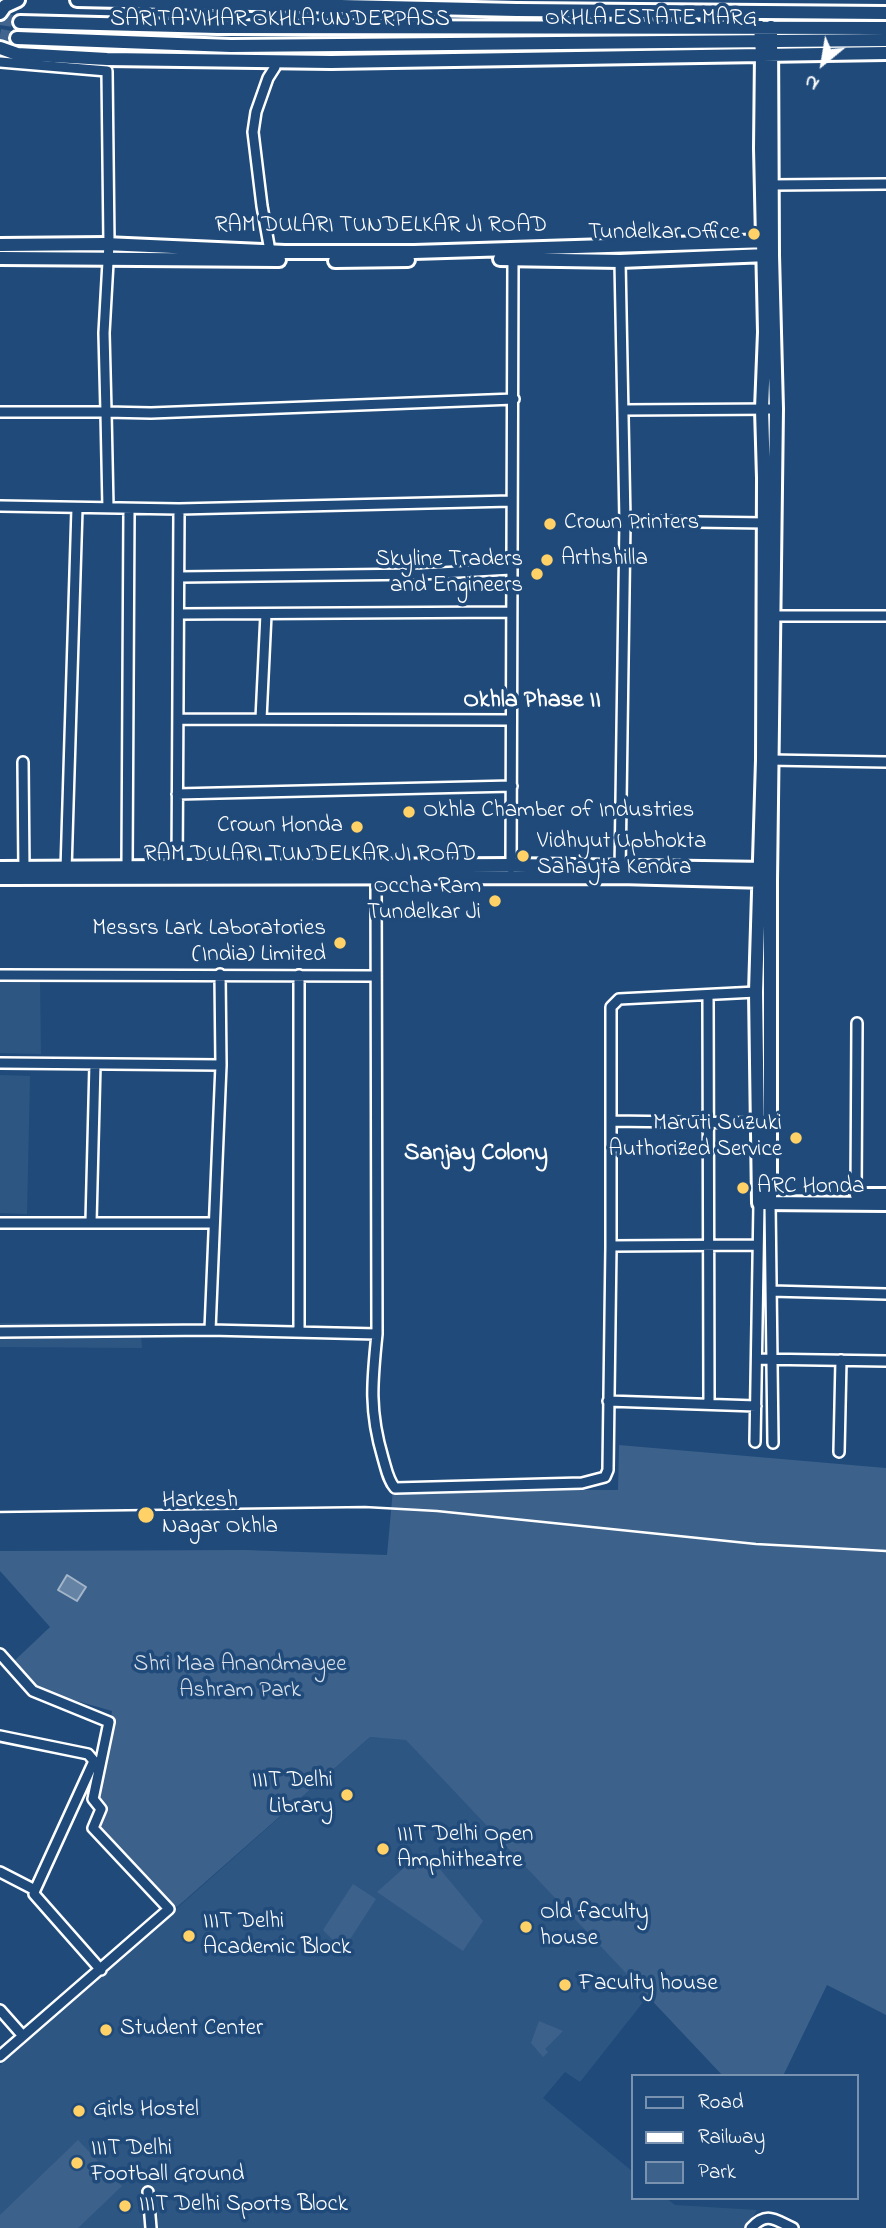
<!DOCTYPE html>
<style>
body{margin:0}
#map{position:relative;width:886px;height:2228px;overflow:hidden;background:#1f4a7a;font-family:"Indie Flower",sans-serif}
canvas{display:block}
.legend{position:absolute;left:631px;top:2074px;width:228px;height:126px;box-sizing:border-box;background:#1f4a7a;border:2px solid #7992af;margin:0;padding:9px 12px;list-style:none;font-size:21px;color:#fff}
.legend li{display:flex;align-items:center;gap:14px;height:35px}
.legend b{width:35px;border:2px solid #7992af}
.north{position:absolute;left:788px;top:28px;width:70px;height:70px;-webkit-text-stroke:5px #1f4a7a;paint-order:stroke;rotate:210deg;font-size:19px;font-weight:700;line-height:28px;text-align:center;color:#fff}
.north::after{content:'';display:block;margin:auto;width:24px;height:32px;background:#fff;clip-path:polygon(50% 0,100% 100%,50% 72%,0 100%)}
</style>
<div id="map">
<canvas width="886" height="2228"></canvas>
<ul class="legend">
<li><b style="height:9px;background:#1f4a7a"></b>Road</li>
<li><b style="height:9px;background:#fff"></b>Railway</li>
<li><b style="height:19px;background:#3c618b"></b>Park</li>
</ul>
<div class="north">N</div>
</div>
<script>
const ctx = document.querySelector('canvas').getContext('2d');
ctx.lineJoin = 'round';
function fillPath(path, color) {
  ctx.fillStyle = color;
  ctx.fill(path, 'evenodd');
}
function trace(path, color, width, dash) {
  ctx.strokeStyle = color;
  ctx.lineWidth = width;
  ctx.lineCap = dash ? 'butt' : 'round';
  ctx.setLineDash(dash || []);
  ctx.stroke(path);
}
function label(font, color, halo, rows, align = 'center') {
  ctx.font = font + ' "Indie Flower",sans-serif';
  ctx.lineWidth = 7;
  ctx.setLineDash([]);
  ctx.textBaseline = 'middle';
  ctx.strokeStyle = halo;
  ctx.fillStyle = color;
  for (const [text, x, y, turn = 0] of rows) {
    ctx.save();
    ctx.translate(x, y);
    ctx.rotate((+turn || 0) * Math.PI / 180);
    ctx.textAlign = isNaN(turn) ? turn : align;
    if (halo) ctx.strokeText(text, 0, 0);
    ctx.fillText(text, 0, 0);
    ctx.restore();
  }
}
fillPath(new Path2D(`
 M0,979L40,980L41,1054L0,1053Z
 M0,1075L30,1076L27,1214L0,1213Z
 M0,1323H140L142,1348L0,1347Z
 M370,1737L406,1739L648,1996L580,2082L565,2072L543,2098L632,2171V2198H666L675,2205L757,2210L747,2228H0V2065Z`), '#2e5683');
fillPath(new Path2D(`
 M619,1445L886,1468V2015L827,1985L783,2076H723L406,1740L370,1737L177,1907L94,1831L112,1711L35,1689L12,1663L50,1627L0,1571V1551L245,1550L387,1555L393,1489L618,1490Z
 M424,1850L483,1921L463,1951L377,1892Z
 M353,1884L376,1899L343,1950L323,1930Z
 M539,2021L563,2031L545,2049L548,2052L543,2057L531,2043Z
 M78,2140L122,2186L78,2228H0V2215Z`), '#3c618b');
const water = new Path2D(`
 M67,1575L86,1587L77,1601L58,1590Z`);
fillPath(water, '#6583a4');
trace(water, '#a3b5c8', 2);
trace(new Path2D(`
 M0,19L20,22
 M0,35L17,38`), '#41658e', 12, [12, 6]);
const street = new Path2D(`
 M0,62L107,71L109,244L104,333L106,412H0
 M772,185L886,184
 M270,251L262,206L253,132L256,112L268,78L275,67V61
 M623,410L776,409
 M0,506L179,509L511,501
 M108,508L106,412L151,413L514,399
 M625,521L766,523
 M180,577L422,574L511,569
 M180,614L511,612
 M769,616H886
 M179,719L511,720
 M261,719L266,614
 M769,760L886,762
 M23,762L24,872
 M177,794L512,786
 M127,866L129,509
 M511,868L513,256
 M66,870L77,508
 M177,872L179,509
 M376,872L377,1334C372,1382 369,1411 383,1458C386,1468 388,1480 395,1488L582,1483L605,1477L608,1470L611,1246V1007L619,999L756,992
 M620,872L625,521L620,261
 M0,975L376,976
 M299,975V1332
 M708,996L709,1404
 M0,1063L221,1065
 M611,1121L758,1123
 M856,1195L857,1023
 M770,1203L773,1443
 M91,1222L95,1064
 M0,1223H214
 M611,1246L758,1245
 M771,1291L886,1294
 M210,1330L221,1065L220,974
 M0,1332L210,1330L377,1334
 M757,1359L886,1361
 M608,1401L756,1406
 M755,1442L759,1203
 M839,1452L841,1360
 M0,1654L33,1691L109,1722L93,1799L101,1809L93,1828L169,1909L0,2056
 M0,1736L88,1754L94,1761L35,1890
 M0,1872L35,1890L34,1894L101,1970
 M0,2010L23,2036
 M148,2192L151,2228
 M751,2228C767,2211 775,2220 793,2228`);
const secondary = new Path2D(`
 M77,0L517,10L886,13
 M0,13L5,6L18,0
 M20,22L218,27L886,28
 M760,27L762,53L761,148L765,332L762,409L764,478L763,760L756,992L759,1203L886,1204
 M17,38L231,46L886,40
 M0,48L17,54L107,59L331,62L886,53
 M0,245L105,244L285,252H414L769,241
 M0,258L279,260
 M500,259L620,261L768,255
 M335,261L408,260
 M0,868L511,865L767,869
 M0,878L620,877L766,881
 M857,1195H886
 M770,1203V881L776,409L772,255L771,27`);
trace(street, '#fff', 14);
trace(secondary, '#fff', 18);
trace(street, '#1f4a7a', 9);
trace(secondary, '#1f4a7a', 12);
trace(new Path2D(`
 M0,1512L365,1507L437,1511L756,1544L886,1551`), '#fff', 2.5);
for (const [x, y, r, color] of [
 [754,234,7,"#ffd166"],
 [550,524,7,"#ffd166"],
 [547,560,7,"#ffd166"],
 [537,574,7,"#ffd166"],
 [409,812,7,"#ffd166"],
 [357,827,7,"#ffd166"],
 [523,856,7,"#ffd166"],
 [495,901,7,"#ffd166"],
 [340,943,7,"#ffd166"],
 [796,1138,7,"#ffd166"],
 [743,1188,7,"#ffd166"],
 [146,1515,9,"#ffd166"],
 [347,1795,7,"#ffd166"],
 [383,1849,7,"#ffd166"],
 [526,1927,7,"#ffd166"],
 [189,1936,7,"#ffd166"],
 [565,1985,7,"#ffd166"],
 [106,2030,7,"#ffd166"],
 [79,2111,7,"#ffd166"],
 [77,2163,7,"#ffd166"],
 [125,2206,7,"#ffd166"]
]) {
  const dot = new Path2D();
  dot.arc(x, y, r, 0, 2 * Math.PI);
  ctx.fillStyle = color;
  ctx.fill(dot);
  trace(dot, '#1f4a7a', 2.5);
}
label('23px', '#fff', '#1f4a7a', [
 ["OKHLA ESTATE MARG",651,20],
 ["SARITA VIHAR OKHLA UNDERPASS",280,21],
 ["RAM DULARI TUNDELKAR JI ROAD",381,227],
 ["RAM DULARI TUNDELKAR JI ROAD",310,856]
]);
label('23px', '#fff', '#1f4a7a', [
 ["Tundelkar Office",740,234,"right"],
 ["Crown Printers",564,524],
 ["Arthshilla",561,560],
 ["Skyline Traders",523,561,"right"],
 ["and Engineers",523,587,"right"],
 ["Okhla Chamber of Industries",423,812],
 ["Crown Honda",343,827,"right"],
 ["Vidhyut Upbhokta",537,843],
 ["Sahayta Kendra",537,869],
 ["Occha Ram",481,888,"right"],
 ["Tundelkar Ji",481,914,"right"],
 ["Messrs Lark Laboratories",326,930,"right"],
 ["(India) Limited",326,956,"right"],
 ["Maruti Suzuki",782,1125,"right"],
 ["Authorized Service",782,1151,"right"],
 ["ARC Honda",757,1188],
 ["Harkesh",162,1502],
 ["Nagar Okhla",162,1528],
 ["IIIT Delhi",333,1782,"right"],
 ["Library",333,1808,"right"],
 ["IIIT Delhi Open",397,1836],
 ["Amphitheatre",397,1862],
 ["Old faculty",540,1914],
 ["house",540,1940],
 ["IIIT Delhi",203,1923],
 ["Academic Block",203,1949],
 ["Faculty house",579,1985],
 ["Student Center",120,2030],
 ["Girls Hostel",93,2111],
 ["IIIT Delhi",91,2150],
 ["Football Ground",91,2176],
 ["IIIT Delhi Sports Block",139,2206]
], 'left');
label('23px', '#d8dfe8', '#1f4a7a', [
 ["Shri Maa Anandmayee",240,1666],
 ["Ashram Park",240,1692]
]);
label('bold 24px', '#fff', '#1f4a7a', [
 ["Okhla Phase II",532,702],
 ["Sanjay Colony",476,1155]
]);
</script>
